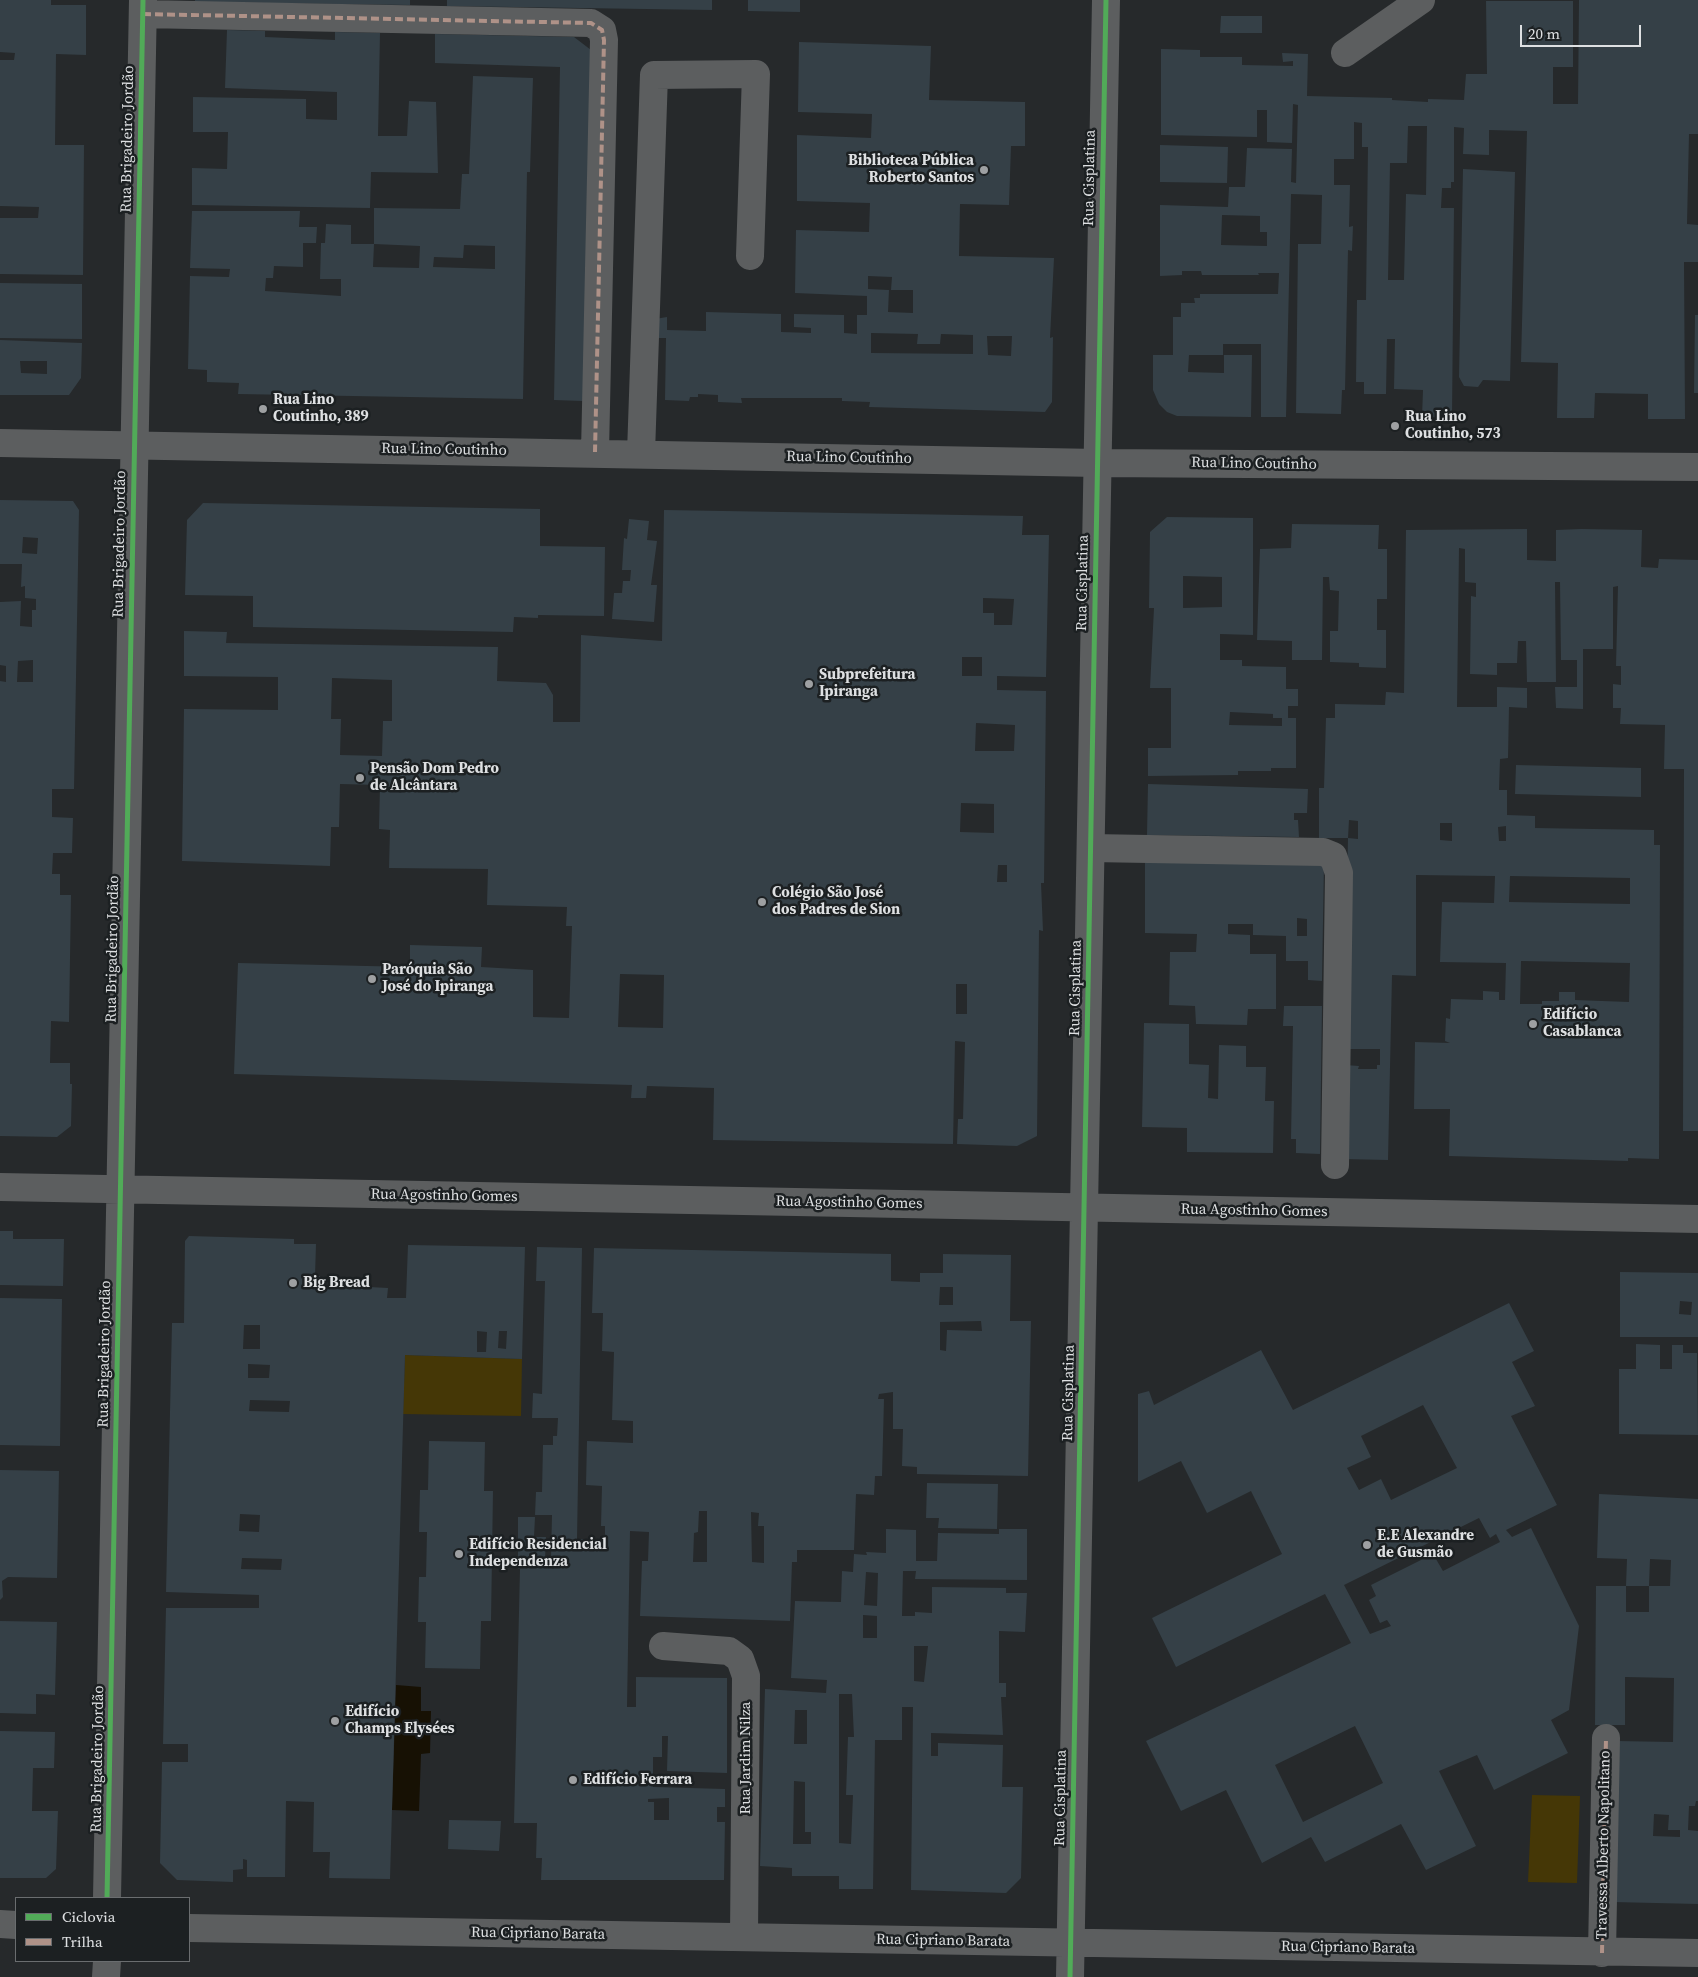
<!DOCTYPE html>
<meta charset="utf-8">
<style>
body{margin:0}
#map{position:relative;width:1698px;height:1977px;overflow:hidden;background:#26292b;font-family:"Source Serif 4",serif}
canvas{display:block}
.legend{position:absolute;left:15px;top:1897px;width:175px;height:65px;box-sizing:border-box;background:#1c2022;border:1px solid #6a6d6f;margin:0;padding:6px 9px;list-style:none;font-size:15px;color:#dee0e2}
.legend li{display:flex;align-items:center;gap:10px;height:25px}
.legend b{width:25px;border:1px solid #6a6d6f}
.scale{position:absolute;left:1520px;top:25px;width:121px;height:22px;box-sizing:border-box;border:2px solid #dee0e2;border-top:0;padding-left:6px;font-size:15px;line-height:18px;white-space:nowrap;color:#dee0e2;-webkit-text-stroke:4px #1c2022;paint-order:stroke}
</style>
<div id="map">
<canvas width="1698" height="1977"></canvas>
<ul class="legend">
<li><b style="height:6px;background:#51ab58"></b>Ciclovia</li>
<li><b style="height:6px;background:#af9288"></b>Trilha</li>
</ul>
<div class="scale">20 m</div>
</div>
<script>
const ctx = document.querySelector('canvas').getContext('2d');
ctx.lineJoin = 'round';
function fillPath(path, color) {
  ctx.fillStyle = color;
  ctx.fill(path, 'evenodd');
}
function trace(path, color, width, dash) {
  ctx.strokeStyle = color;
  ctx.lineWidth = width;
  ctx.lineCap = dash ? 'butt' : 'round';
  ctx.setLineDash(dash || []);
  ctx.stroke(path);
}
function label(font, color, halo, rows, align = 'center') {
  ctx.font = font + ' "Source Serif 4",serif';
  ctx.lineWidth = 5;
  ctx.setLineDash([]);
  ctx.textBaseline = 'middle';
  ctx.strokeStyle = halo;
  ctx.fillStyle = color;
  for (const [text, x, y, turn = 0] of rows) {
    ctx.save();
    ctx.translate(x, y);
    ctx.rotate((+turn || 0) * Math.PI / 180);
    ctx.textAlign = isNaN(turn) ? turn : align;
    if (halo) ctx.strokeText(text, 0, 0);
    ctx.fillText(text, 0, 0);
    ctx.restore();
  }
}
fillPath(new Path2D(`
 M405,1355L522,1359L521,1416L403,1414Z
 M1532,1795L1580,1796L1577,1883L1528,1882Z`), '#453706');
fillPath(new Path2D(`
 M396,1685L421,1687V1711H431L430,1753L421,1754L419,1811L392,1810Z`), '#171104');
fillPath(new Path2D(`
 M0,0H51V5H86V55L56,54L55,145H84L83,275L0,274V218H38L39,207L0,206V60H14L15,53L0,52Z
 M195,0H410V5L195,2Z
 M447,0H712V10L447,6Z
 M748,0H800V12L748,11Z
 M1579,0H1698V134H1689L1687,224L1698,225V262H1684L1685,419H1648V394L1595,393L1594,418H1557L1558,363L1521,362L1527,131L1489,130V155L1463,154L1464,128L1454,127V182H1451V188H1442L1441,208H1454L1452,417H1422L1423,390L1394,389L1395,339H1387L1386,394H1364V382H1356L1357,300H1366L1368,147H1362V123L1354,122V159H1334V185H1350L1349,227L1353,226L1352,251L1348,250L1345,390H1342L1341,414L1296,413L1298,244H1321L1322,195L1291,194L1286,417H1261V344H1223V355H1189L1188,372L1224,373V355H1252L1251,417L1177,416L1167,412L1159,404L1153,390V355H1173V317H1181V303H1195L1194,298H1200V294H1278L1279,273H1258L1259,275H1202L1201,271H1182V275L1160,276V205L1228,207L1229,187H1245L1247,148L1292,149L1291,182L1296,183L1298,105L1293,104L1292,143L1267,142V110H1257V137L1161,135V49L1200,50V57H1242V65L1293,66V61L1283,62L1282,53L1308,54L1307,96L1392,98V100L1428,102V99L1464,100L1466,74H1487L1486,1H1573V67H1553V104H1578ZM1408,126H1427L1426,195L1406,194L1404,280H1388L1390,163H1407ZM1222,215L1260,216V232H1267V246L1221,245Z
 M1221,16H1262V33H1220Z
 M227,30L265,31V37L335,40V32L380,33L378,136H407L409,101L436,102L438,173L371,172L370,208L192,205V168L227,169L228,132H193V97L306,99V119L337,120V92L225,88Z
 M435,34L574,37L591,50L583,401L554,400L560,67L435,63Z
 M799,42L931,46L929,100L1025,102V146H1011L1009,205L960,204L959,256L1054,258L1050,338L1053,337L1052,402L1045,412L869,407L870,402L842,401V398H741L742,403L718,402V395L698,394V397H690L689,401L665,400L666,338H654L655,319L667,317V330L706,331V312L781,314V332L811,333V328L794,327V314L844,315V333L857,334V315H867V296L795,293L796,230L869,232L870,203L797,201V135L871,138L872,114L798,112ZM868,276L892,277L891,290H913V313L888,312L889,290L868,289ZM871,333L918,334L917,344H940L941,334L973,335V354L871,353ZM987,336H1012L1011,356L988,355Z
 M473,76L533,78L530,172H527L523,399L238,394L239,383L207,382V370L188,369L190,276L229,277L230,269L190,268L192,211H300L299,227H317L316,243H303V267L274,266L273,278H266L265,291L341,296V279H320L321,243H325L326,224L351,225V244H374V208L460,209L462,174H469ZM374,244L420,246L419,268L373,267ZM464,245L495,246V269L433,267L434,257L463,258Z
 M1160,145L1228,147L1227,183L1160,182Z
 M1463,169L1515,172L1510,381L1483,380L1478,387L1464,386L1459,377Z
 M0,283L82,284V339L0,338Z
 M1695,315H1698V393H1694Z
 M0,340L82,343L81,378L69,395H0ZM20,361H47V374L21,373Z
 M0,500L73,501L79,510L74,789H52V817L73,818L72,853H53L52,874H60V895H71L69,1022L51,1021L50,1063H70V1084H72L71,1126L57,1137L0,1136V681L6,682V666L0,665V602L21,601L20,626L32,627V610H36V599L25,598V586L21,587L22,564H0ZM23,537L38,538L37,554L22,553ZM33,660V682H17L18,661Z
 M203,503L540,509V546L605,547L604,616L538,615V618L514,617L513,632L253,627V596L185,595L187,520Z
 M664,510L1023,516L1022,535H1049L1046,677L997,676V690L1046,691L1044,883H1041L1043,931L1039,930L1037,1136L1017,1146L957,1144L958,1119H963L965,1042L955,1041L953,1144L713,1140L714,1088L647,1086L646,1098H631L632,1085L234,1074L238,963L410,967V945L482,947L481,967L533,970V1017L569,1018L572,926H566L567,907L487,905L488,869L389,868L390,830L379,829L380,785L340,784L339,827H331L330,866L182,861L184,709L278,710V677L184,676V631L227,632L226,643L498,647L497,681L546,683L553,695V722H580L581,635L662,641ZM983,598L1014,599L1012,625H994V613H983ZM962,657H982V676H962ZM332,678L392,680V721H383L382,756L340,755L341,719H331ZM976,723L1015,725L1014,751H975ZM961,803L994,804V833L960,832ZM998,865H1007V882H997ZM620,974L664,975L663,1028L618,1027ZM956,984H967V1014H956Z
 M1167,517L1253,518V635L1220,634V660H1242V666L1286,667V689H1298V706H1288V718H1296V768H1271V771H1238V775L1148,776V748H1171V688H1150L1154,608H1149L1150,532ZM1183,576L1222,577V607L1183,608ZM1230,712L1273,714V718H1282V726L1229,725Z
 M629,519L649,521L647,540L657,541L651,585H657L654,622L612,619L614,593H622L623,581H630L631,570H622L624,538L627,539Z
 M1292,524L1379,525L1378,549H1387V599H1377V630H1386V668L1359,667V663L1330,662V631H1338L1339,591L1330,590L1329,577H1323L1322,660H1292V641L1257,640L1260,549L1291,548Z
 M1527,529V560L1556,561V530L1581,529L1642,530L1641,567L1658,568L1659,559L1698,560V1131H1683L1684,769H1664L1665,725L1620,724L1621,708H1613V684L1621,685V666H1616L1618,586L1613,587V649H1583V709L1556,708L1555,687H1577V660H1561L1560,582H1555L1556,682H1527L1526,641H1518L1517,663H1497V675L1470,674L1471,596L1476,597V583L1465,582V549L1459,548L1457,707H1497V687L1527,688V708L1509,707L1508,758L1500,759L1499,790H1507V815L1535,816V828L1654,830V845H1660L1659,1159L1628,1158V1161L1449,1156L1450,1109H1414L1415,1042L1450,1043L1445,1041L1446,1018L1450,1019L1451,999L1483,1000V991L1499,992V1000H1505L1506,963L1440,962L1442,902L1494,903L1495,876L1416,875V976L1392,975L1388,1160L1343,1159L1345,1065L1359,1066L1358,1069H1377V1065H1380V1049H1344L1348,838L1358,839V821L1349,820L1348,838H1319V788H1324L1326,718H1335V704L1385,705L1386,692L1404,693L1406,530ZM1440,823H1452V841L1440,840ZM1506,826V841H1499L1498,827ZM1510,876L1630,878V904L1509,902ZM1521,961L1630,963L1629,1002L1575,1000V992H1559V1001H1542V1004H1520Z
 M1516,765L1641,768V797L1515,794Z
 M1148,784L1308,789L1307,813H1294V820H1298L1299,837L1147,835Z
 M1145,860L1324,862L1322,981L1308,980V961H1286V936L1253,935V924H1228V934L1250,935V954H1276V1009H1248L1247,1025L1196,1024L1195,1006L1169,1005L1170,952H1196L1197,934L1145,933ZM1297,918L1307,919V936H1297Z
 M1284,1006H1322L1320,1154L1296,1153V1139H1291L1293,1026H1283Z
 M1144,1023L1189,1024V1064L1209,1065L1208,1098L1218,1099L1219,1045L1246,1046V1067H1266L1265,1101H1274L1273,1153L1187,1152V1128L1142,1127Z
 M0,1231H13V1239H64L63,1286L0,1285Z
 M189,1236L294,1239V1244H316L315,1276H320V1286L345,1287L346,1283L369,1284V1287L388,1288L387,1298H406L408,1245L525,1247L522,1359L405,1355L390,1879L329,1878L330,1852H313L314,1802L286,1801L285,1877H247V1860L243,1859V1869L233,1870V1882L177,1880L160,1863L162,1762H188V1744H163L166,1608H259V1595L166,1592L172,1323H184L185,1241ZM244,1325H260V1349H243ZM477,1331L487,1332L486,1352H477ZM499,1331H507L506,1349L498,1348ZM248,1364L270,1365L269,1378H248ZM250,1400L290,1401L289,1412L249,1411ZM240,1514L260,1515L259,1532L239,1531ZM242,1558L282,1559L281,1570L241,1569Z
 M537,1247L582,1248L577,1539H584V1549L596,1550L597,1540H605V1526H601L602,1486L586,1485L587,1441L633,1443V1421L612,1420L614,1352L602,1351L603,1313H592L594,1248L891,1254V1281L920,1282V1273H943V1254L1011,1255L1010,1321H1031L1028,1476L917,1474V1467L902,1466L903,1429H893V1392L879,1394L878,1399H884L882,1476H875L874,1495L856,1494L854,1550H797V1562H792L790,1621L640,1616L642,1561H648L649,1532L630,1531L627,1707H636V1677L727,1678V1773L667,1771L668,1736H662V1757H653V1787L725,1789V1807H717V1822H725L724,1880H541L542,1858H536L537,1823H514L520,1569H518V1517H535L534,1537H546L545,1559H551L552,1515H535L536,1492H542L543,1445H553V1436H557L558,1418H532L533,1393L542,1394L545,1281H536ZM940,1287H953V1305H939ZM981,1321L982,1331L947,1330L946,1351L940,1350V1322ZM699,1511H707V1562H693L694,1533L698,1532ZM751,1512L759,1513L758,1526H764V1563L752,1562ZM669,1798V1820H654V1802H648V1799Z
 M1620,1272L1698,1273V1337H1620ZM1680,1301L1692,1302L1691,1315L1679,1314Z
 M0,1298L62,1299L60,1446L0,1445Z
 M1509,1303L1534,1351L1512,1362L1535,1406L1511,1416L1557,1505L1506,1530L1512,1537L1531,1528L1579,1626L1569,1710L1551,1720L1568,1753L1494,1790L1477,1755L1439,1771L1476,1846L1426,1870L1401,1824L1325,1862L1311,1837L1262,1863L1226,1790L1181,1811L1146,1741L1351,1643L1325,1594L1176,1667L1152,1618L1282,1554L1251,1491L1207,1513L1181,1461L1138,1482V1394L1149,1391L1154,1405L1261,1350L1293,1410ZM1423,1405L1457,1468L1391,1500L1381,1479L1359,1490L1347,1468L1371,1457L1361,1436ZM1479,1518L1490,1538L1496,1534L1500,1542L1443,1571L1433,1554L1371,1585L1376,1596L1369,1600L1380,1623L1387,1620L1391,1626L1370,1634L1344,1585ZM1355,1726L1383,1783L1303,1822L1275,1765Z
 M1636,1344L1660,1345V1369H1672V1345H1683V1353H1697L1698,1435L1619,1434V1369H1636Z
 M429,1441L485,1442L484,1491H493L491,1621H481L480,1669L425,1668L426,1622H418L419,1577H426L427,1532H419L420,1490H428Z
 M0,1470L59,1471L57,1578L8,1577L2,1581L3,1597L0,1600Z
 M927,1483L998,1484L997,1529L938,1528L939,1518H926Z
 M1599,1494L1698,1499V1801H1696L1695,1806H1689L1688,1830L1698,1831V1904L1613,1902L1616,1741L1673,1742L1674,1678L1625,1677V1725H1595L1596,1586H1626V1612H1649V1586H1626L1627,1559L1597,1558ZM1650,1559L1671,1560L1670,1586H1649ZM1654,1814L1669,1815L1668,1830H1680V1837L1653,1836Z
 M886,1529L916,1530V1561H937L938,1533L999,1534V1529H1027V1580L915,1579L916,1571H903L902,1616H915V1612L932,1613V1587L1006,1588V1593H1027L1025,1632L999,1631V1683H1006V1697H1001L1003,1735L931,1733V1756H938V1743L1003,1745L1002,1787H1023L1021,1878L1006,1893L911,1890L913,1707H902V1740H875L873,1889H839V1876H792V1868L760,1866L765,1689L826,1693L827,1680L791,1678L795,1601L841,1602L842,1571L853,1572L854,1554L867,1555L866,1552L886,1553ZM866,1572L878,1573L877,1606L864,1605ZM863,1615L877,1616V1638H863ZM914,1646H928L924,1682L914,1681ZM839,1694H852L854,1737H848L846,1795H853L851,1844L839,1843ZM795,1710H807V1744H794ZM794,1781L805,1782V1832H811V1844H793Z
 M0,1621L57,1622L55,1695L36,1694V1714L0,1713Z
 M0,1731L55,1732L54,1768H33L32,1811H58L56,1869L46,1878H0Z
 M449,1820L501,1821L499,1851L448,1849Z`), '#354047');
trace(new Path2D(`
 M143,14L591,23L602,30L604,40L595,452
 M1345,53L1421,0
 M0,443L1098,463L1698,467
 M641,453L654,75L756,74L750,256
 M1091,848L1323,852L1333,856L1339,873L1335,1165
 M0,1187L1698,1219
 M663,1646L729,1651L740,1659L746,1676L744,1937
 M107,1898L143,0
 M0,1924L16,1925
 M189,1928L1698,1953
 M1602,1953L1606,1738
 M106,1977L107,1961
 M1070,1977L1106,0`), '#5c5e5f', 28);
trace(new Path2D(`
 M143,14L591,23L602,30L604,40L595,452
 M1602,1953L1606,1738`), '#af9288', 4, [8, 4]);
trace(new Path2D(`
 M107,1898L143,0
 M1070,1977L1106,0`), '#51ab58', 5);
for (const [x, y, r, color] of [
 [984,170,5,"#9ea0a2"],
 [263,409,5,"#9ea0a2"],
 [1395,426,5,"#9ea0a2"],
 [809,684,5,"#9ea0a2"],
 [360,778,5,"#9ea0a2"],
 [762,902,5,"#9ea0a2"],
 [372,979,5,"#9ea0a2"],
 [1533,1024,5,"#9ea0a2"],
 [293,1283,5,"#9ea0a2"],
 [1367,1545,5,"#9ea0a2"],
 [459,1554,5,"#9ea0a2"],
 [335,1721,5,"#9ea0a2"],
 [573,1780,5,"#9ea0a2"]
]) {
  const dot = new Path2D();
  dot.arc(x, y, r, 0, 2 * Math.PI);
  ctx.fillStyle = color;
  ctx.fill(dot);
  trace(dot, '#1c2022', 2);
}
label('15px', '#dee0e2', '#1c2022', [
 ["Rua Brigadeiro Jordão",128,139,-89],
 ["Rua Cisplatina",1090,178,-89],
 ["Rua Lino Coutinho",444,450,1],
 ["Rua Lino Coutinho",849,458,1],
 ["Rua Lino Coutinho",1254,464,1],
 ["Rua Brigadeiro Jordão",120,544,-89],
 ["Rua Cisplatina",1083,583,-89],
 ["Rua Brigadeiro Jordão",113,949,-89],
 ["Rua Cisplatina",1076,988,-89],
 ["Rua Agostinho Gomes",444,1196,1],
 ["Rua Agostinho Gomes",849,1203,1],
 ["Rua Agostinho Gomes",1254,1211,1],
 ["Rua Brigadeiro Jordão",105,1354,-89],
 ["Rua Cisplatina",1069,1393,-89],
 ["Rua Jardim Nilza",746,1758,-90],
 ["Rua Brigadeiro Jordão",98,1759,-89],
 ["Rua Cisplatina",1061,1798,-89],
 ["Travessa Alberto Napolitano",1604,1845,-89],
 ["Rua Cipriano Barata",538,1934,1],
 ["Rua Cipriano Barata",943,1941,1],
 ["Rua Cipriano Barata",1348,1948,1]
]);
label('bold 15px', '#dee0e2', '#1c2022', [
 ["Biblioteca Pública",974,161,"right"],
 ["Roberto Santos",974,178,"right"],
 ["Rua Lino",273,400],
 ["Coutinho, 389",273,417],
 ["Rua Lino",1405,417],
 ["Coutinho, 573",1405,434],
 ["Subprefeitura",819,675],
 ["Ipiranga",819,692],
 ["Pensão Dom Pedro",370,769],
 ["de Alcântara",370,786],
 ["Colégio São José",772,893],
 ["dos Padres de Sion",772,910],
 ["Paróquia São",382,970],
 ["José do Ipiranga",382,987],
 ["Edifício",1543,1015],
 ["Casablanca",1543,1032],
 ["Big Bread",303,1283],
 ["E.E Alexandre",1377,1536],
 ["de Gusmão",1377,1553],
 ["Edifício Residencial",469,1545],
 ["Independenza",469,1562],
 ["Edifício",345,1712],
 ["Champs Elysées",345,1729],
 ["Edifício Ferrara",583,1780]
], 'left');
</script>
